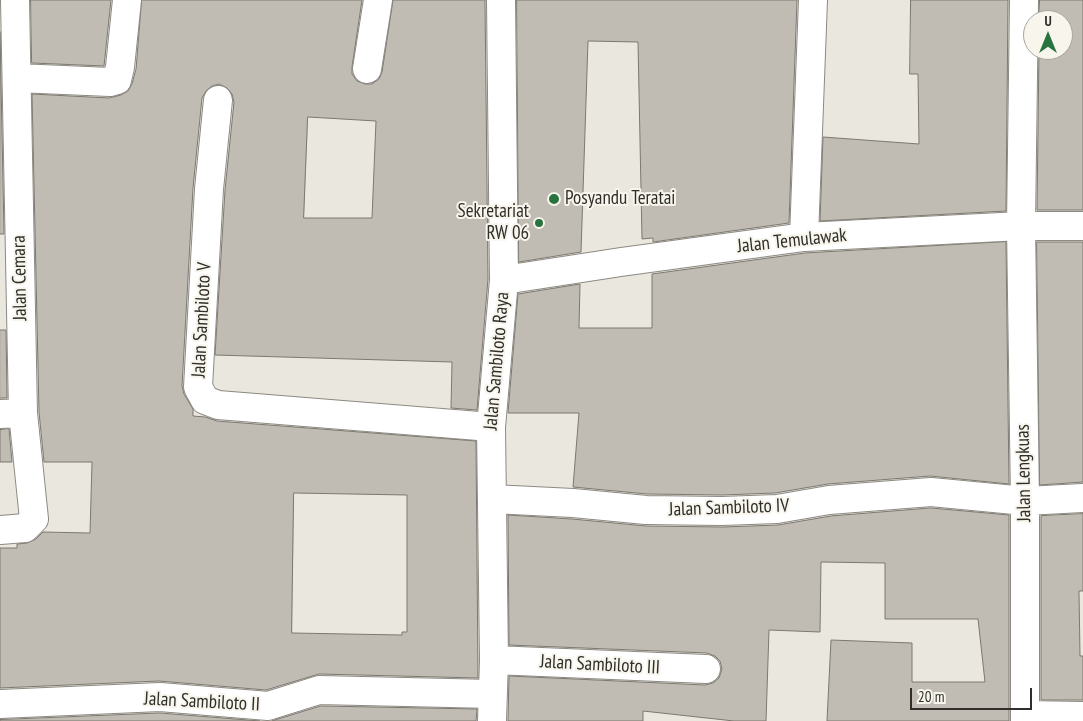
<!DOCTYPE html>
<style>
body{margin:0}
#map{position:relative;width:1083px;height:721px;overflow:hidden;background:#eae7df;font-family:"PT Sans Narrow",sans-serif}
canvas{display:block}
.north{position:absolute;left:1023px;top:10px;width:50px;height:50px;box-sizing:border-box;background:#f7f5ec;border:1px solid #a7a59e;border-radius:50%;rotate:0deg;font-size:14px;font-weight:700;line-height:20px;text-align:center;color:#2f2e2a}
.north::after{content:'';display:block;margin:auto;width:18px;height:22px;background:#297341;clip-path:polygon(50% 0,100% 100%,50% 72%,0 100%)}
.scale{position:absolute;left:910px;top:688px;width:122px;height:22px;box-sizing:border-box;border:2px solid #2f2e2a;border-top:0;padding-left:6px;font-size:15px;line-height:18px;white-space:nowrap;color:#2f2e2a;-webkit-text-stroke:4px #f7f5ec;paint-order:stroke}
</style>
<div id="map">
<canvas width="1083" height="721"></canvas>
<div class="north">U</div>
<div class="scale">20 m</div>
</div>
<script>
const ctx = document.querySelector('canvas').getContext('2d');
ctx.lineJoin = 'round';
function fillPath(path, color) {
  ctx.fillStyle = color;
  ctx.fill(path, 'evenodd');
}
function trace(path, color, width, dash) {
  ctx.strokeStyle = color;
  ctx.lineWidth = width;
  ctx.lineCap = dash ? 'butt' : 'round';
  ctx.setLineDash(dash || []);
  ctx.stroke(path);
}
function label(font, color, halo, rows, align = 'center') {
  ctx.font = font + ' "PT Sans Narrow",sans-serif';
  ctx.lineWidth = 4;
  ctx.setLineDash([]);
  ctx.textBaseline = 'middle';
  ctx.strokeStyle = halo;
  ctx.fillStyle = color;
  for (const [text, x, y, turn = 0] of rows) {
    ctx.save();
    ctx.translate(x, y);
    ctx.rotate((+turn || 0) * Math.PI / 180);
    ctx.textAlign = isNaN(turn) ? turn : align;
    if (halo) ctx.strokeText(text, 0, 0);
    ctx.fillText(text, 0, 0);
    ctx.restore();
  }
}
const building = new Path2D(`
 M31,0H111L104,66L32,63Z
 M142,0H362L352,67V74L357,81L365,84H372L379,79L382,72L393,0H485L488,279L477,410L451,408L452,362L215,355L225,190L234,102L232,94L227,88L219,84L212,86L206,91L202,98L193,188L182,386L184,394L193,409V416L205,417L217,421L476,441L478,678L319,674L266,690L159,681L0,688V548H17V544L27,543L36,539L43,532L90,533L92,462H44L39,412L32,94L109,98L121,95L128,91L132,84L136,69ZM308,117L376,121L372,218H304ZM294,493L407,495V632H402V635L292,633Z
 M517,0H797L789,223L653,242V238L642,239L638,42L588,41L581,252L519,262Z
 M911,0H1008L1006,211L820,221L823,137L919,144L918,74H910Z
 M1040,0H1083V210H1037L1039,50H1063V20H1039Z
 M0,32L4,234H0Z
 M1006,242L1009,484L930,476L828,484L775,493L722,495L647,494L573,487L579,413H508L518,294L580,284L579,328H652V274L805,253Z
 M1037,242H1083V482L1040,485Z
 M0,330H6L7,398H0Z
 M9,429L12,462H0V430Z
 M931,508L1009,515V721H827L831,640L912,643V682H985L978,619H885V563L821,562L820,632L769,630L766,721H734L643,711V721H508L509,676L705,685L713,683L719,678L722,669L720,661L715,656L707,653L509,645L508,515L572,519L646,526L723,527L778,525L831,516Z
 M1083,514V591H1079L1080,656H1083V700H1041V516Z
 M321,706L477,709L476,721H272Z
 M160,713L260,721H0V720Z`);
fillPath(building, '#c0bbb3');
trace(building, '#7c7871', 1);
const minor = new Path2D(`
 M1024,0L1021,226L1025,501V721
 M367,69L378,0
 M17,78L110,82L117,80L120,67L127,0
 M218,100L209,189L198,387L205,400L218,405L491,427
 M804,237L813,0
 M504,280L621,262L804,237L1021,226H1083
 M0,414L23,413
 M492,499L573,503L646,510L722,511L777,509L829,500L931,492L1025,501L1083,498
 M0,530L25,528L34,519L23,413L15,0
 M494,660L706,669
 M0,704L160,697L268,706L319,690L492,694
 M1025,715L1083,716
 M492,721L494,660L491,427L504,280L501,0`);
trace(minor, '#8c8a82', 30);
trace(minor, '#fff', 28);
for (const [x, y, r, color] of [
 [554,199,6,"#297341"],
 [539,223,5,"#297341"]
]) {
  const dot = new Path2D();
  dot.arc(x, y, r, 0, 2 * Math.PI);
  ctx.fillStyle = color;
  ctx.fill(dot);
  trace(dot, '#f7f5ec', 2);
}
label('19px', '#2f2e2a', '#f7f5ec', [
 ["Posyandu Teratai",565,199],
 ["Sekretariat",529,212,"right"],
 ["RW 06",529,234,"right"]
], 'left');
label('19px', '#2f2e2a', '#f7f5ec', [
 ["Jalan Temulawak",792,241,-6],
 ["Jalan Cemara",20,278,-91],
 ["Jalan Sambiloto V",202,320,-87],
 ["Jalan Sambiloto Raya",497,361,-85],
 ["Jalan Lengkuas",1024,473,-91],
 ["Jalan Sambiloto IV",729,508,-2],
 ["Jalan Sambiloto III",600,665,3],
 ["Jalan Sambiloto II",202,702,3]
]);
</script>
